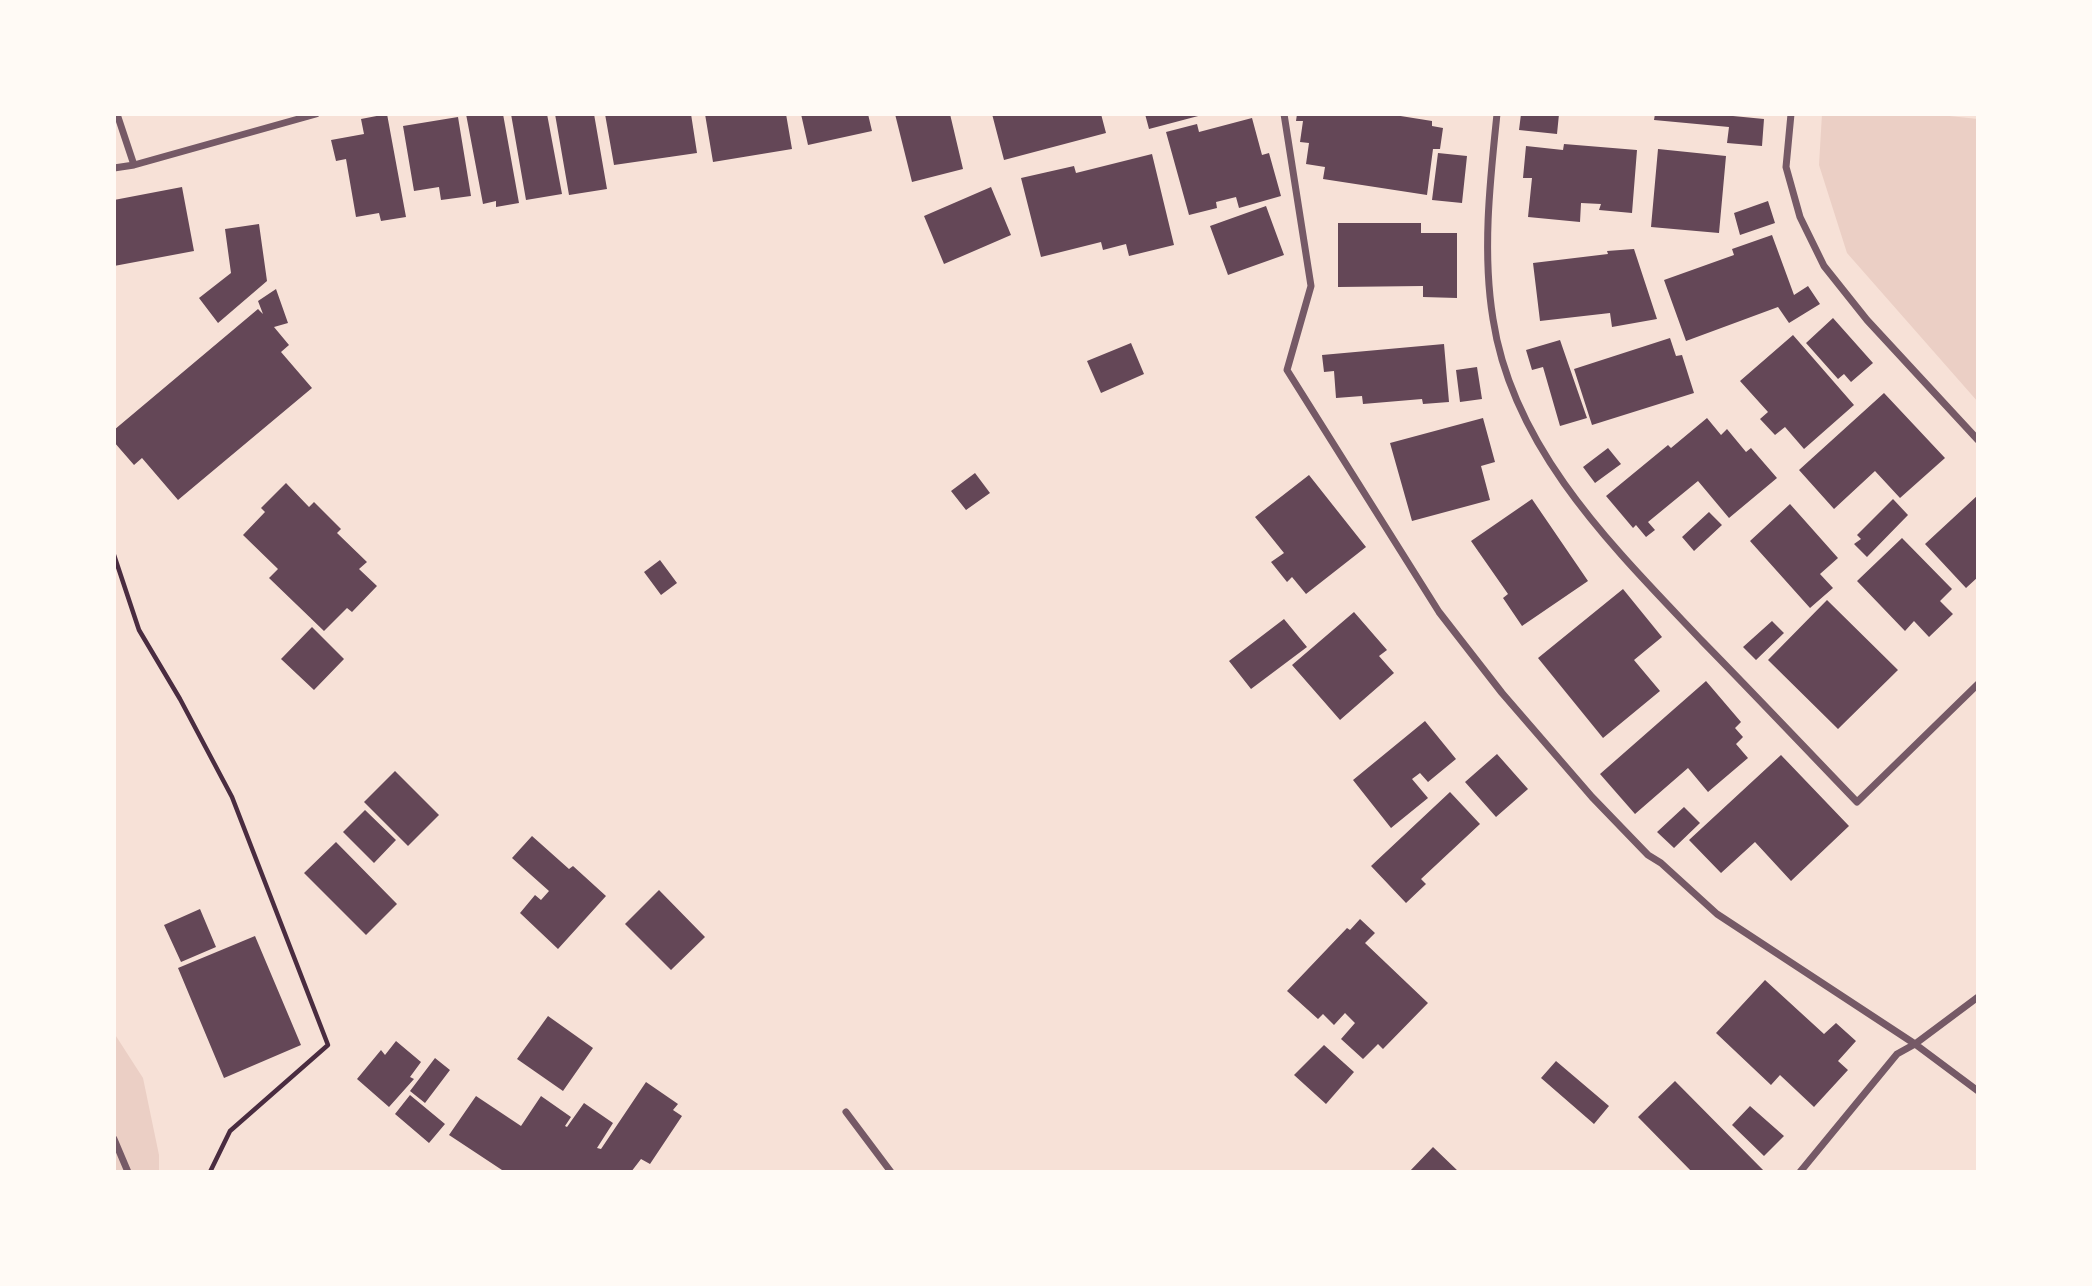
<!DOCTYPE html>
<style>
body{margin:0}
#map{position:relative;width:2092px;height:1286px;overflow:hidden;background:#f7e1d7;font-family:Merriweather,serif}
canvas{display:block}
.frame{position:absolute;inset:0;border:116px solid #fffaf5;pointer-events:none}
</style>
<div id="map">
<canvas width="2092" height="1286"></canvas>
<div class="frame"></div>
</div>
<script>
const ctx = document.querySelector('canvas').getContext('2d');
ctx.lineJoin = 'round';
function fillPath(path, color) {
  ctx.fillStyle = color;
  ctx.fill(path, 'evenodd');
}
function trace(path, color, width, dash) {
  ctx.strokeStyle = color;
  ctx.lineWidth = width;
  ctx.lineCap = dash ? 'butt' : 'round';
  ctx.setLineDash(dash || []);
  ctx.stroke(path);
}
fillPath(new Path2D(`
 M1822,114H1930L1978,119V402L1847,253L1819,165Z
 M114,1033L143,1078L159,1155V1172H114Z`), '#ebcfc5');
fillPath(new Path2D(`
 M387,114L406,217L381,221L379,213L356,217L346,159L336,161L331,140L364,134L361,119Z
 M466,114H503L519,203L496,207V201L483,204Z
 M511,114H547L562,194L526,200Z
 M555,114H594L607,189L569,195Z
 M605,114H691L697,153L614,165Z
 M705,114H786L792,149L713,162Z
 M801,114H868L872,131L808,145Z
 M895,114H950L963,169L912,182Z
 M992,114H1101L1106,133L1004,160Z
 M1145,114H1202V115L1149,129Z
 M1297,114H1388L1432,121V126L1443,128L1440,149H1433L1427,195L1323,179L1325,167L1306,164L1309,143L1300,142L1303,121H1296Z
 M1521,114H1559L1557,134L1519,130Z
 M1655,114H1734L1733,116L1764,119L1762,146L1727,143L1729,127L1654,120Z
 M458,117L471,196L441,200L439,187L414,191L403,126Z
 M1252,118L1262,155L1269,153L1281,196L1239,208L1236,197L1216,202L1217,208L1189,215L1166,132L1197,124L1199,132Z
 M1564,144L1637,150L1632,213L1599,210L1601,204L1581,203L1580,222L1528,217L1532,178H1523L1526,146L1563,150Z
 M1658,149L1726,156L1719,233L1651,227Z
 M1438,153L1467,156L1462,203L1432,200Z
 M1152,154L1174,245L1129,256L1126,244L1103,250L1101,242L1041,257L1021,178L1074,166L1076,173Z
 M182,187L194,251L114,266V200Z
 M991,187L1011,235L944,264L924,216Z
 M1768,201L1775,223L1740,235L1734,213Z
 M1266,206L1284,255L1228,275L1210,226Z
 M1338,223H1421V233H1457V298L1423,297V286L1338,287Z
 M259,224L267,281L218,323L199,298L231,273L225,229Z
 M1772,235L1794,295L1808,286L1820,304L1789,323L1778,307L1686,341L1664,280L1734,255L1732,249Z
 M1634,249L1657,319L1612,327L1610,313L1540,321L1533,263L1608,254L1607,251Z
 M276,289L288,323L274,327L289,345L281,352L312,388L178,500L142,458L134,465L114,442V430L258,309L263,314L258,301Z
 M1833,318L1873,363L1851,382L1844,374L1838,379L1806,343Z
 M1793,335L1854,405L1804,449L1785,427L1775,435L1760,419L1768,412L1740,381Z
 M1670,338L1676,356L1682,355L1694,393L1592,425L1574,369Z
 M1560,340L1587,418L1560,426L1543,367L1532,370L1526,350Z
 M1131,343L1144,374L1101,393L1087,361Z
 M1444,344L1449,402L1423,404L1422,399L1363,404L1362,396L1336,398L1334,371L1324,372L1322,355Z
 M1477,367L1482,399L1460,402L1456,370Z
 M1884,393L1945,458L1900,498L1875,471L1834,509L1799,470Z
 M1483,418L1495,462L1481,466L1490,500L1412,521L1390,443Z
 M1707,418L1721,435L1727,429L1746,452L1751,448L1777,478L1729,518L1698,481L1648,522L1655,530L1646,537L1636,525L1633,528L1606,496L1668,445L1671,448Z
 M1608,448L1621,464L1595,483L1583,467Z
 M975,473L990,493L966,510L951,491Z
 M1309,475L1366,547L1306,594L1292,577L1287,582L1271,562L1284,553L1255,517Z
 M286,483L309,507L314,502L341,529L337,533L367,562L359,569L377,586L352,612L347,608L324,631L269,578L278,569L243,535L265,512L261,508Z
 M1978,495V577L1966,588L1925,544Z
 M1532,499L1588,581L1522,626L1503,598L1508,594L1471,541Z
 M1893,499L1908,515L1867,557L1854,544L1861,539L1857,535Z
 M1790,504L1838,558L1820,574L1833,588L1810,608L1750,541Z
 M1709,512L1722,525L1694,551L1682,537Z
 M1902,538L1952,589L1940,601L1953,614L1929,637L1914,621L1905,631L1857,581Z
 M660,560L677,583L661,595L644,572Z
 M1623,589L1662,637L1634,660L1660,691L1603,738L1538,658Z
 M1827,600L1898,670L1838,729L1768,660Z
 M1354,612L1387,650L1379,656L1394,673L1340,720L1292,665Z
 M1284,619L1307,647L1251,689L1229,661Z
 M1772,621L1784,633L1756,660L1743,647Z
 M312,627L344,659L314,690L281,659Z
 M1706,681L1741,722L1735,728L1743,737L1736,744L1748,758L1708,792L1688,768L1635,814L1600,774Z
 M1425,721L1456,759L1428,782L1420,773L1412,779L1428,798L1391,828L1353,780Z
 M1497,754L1528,789L1496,817L1465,782Z
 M1781,755L1849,826L1791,881L1755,842L1721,873L1689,840Z
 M395,771L439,815L408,846L364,802Z
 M1450,792L1480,824L1421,879L1426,884L1406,903L1371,866Z
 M1684,807L1700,823L1674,848L1657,832Z
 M365,810L396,840L374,863L343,832Z
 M532,836L569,869L573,866L606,896L558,949L520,913L535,895L541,900L549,891L512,858Z
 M336,842L397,904L366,935L304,873Z
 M659,890L705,937L671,970L625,924Z
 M200,909L216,947L181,962L164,925Z
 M1360,919L1375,933L1365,943L1428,1003L1383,1049L1378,1044L1363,1059L1341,1039L1355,1023L1345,1013L1334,1025L1323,1014L1318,1019L1287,991L1347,928L1350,930Z
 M255,936L301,1045L224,1078L178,968Z
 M1765,980L1824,1034L1836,1023L1856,1041L1838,1061L1848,1070L1814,1107L1780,1075L1771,1085L1716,1033Z
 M548,1016L593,1048L563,1091L517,1059Z
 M396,1041L421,1062L410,1077L414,1079L389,1107L357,1079L381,1050L385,1055Z
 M1324,1045L1354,1072L1326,1104L1294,1075Z
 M435,1058L450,1070L425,1103L410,1091Z
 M1556,1061L1609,1106L1594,1124L1541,1078Z
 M1675,1081L1765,1172H1692L1638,1117Z
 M646,1082L678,1104L673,1110L682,1116L650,1164L641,1159L631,1172H505L449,1135L476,1096L521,1126L541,1096L571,1117L565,1126L567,1127L584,1103L613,1123L597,1148L601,1149Z
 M410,1095L445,1124L429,1143L395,1114Z
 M1750,1106L1784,1136L1764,1156L1732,1125Z
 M1433,1147L1459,1172H1409Z`), '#644757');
trace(new Path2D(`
 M114,555L139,630L180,699L232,797L328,1045L230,1131L210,1172`), '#4a2c40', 4.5);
trace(new Path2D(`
 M117,114L134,165
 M1284,114L1311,286L1287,370L1439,612L1502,693L1592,797L1648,855L1661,863L1717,914L1915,1044L1978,1091
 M1497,114C1490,181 1482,252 1493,319C1513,451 1616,550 1703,642C1755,695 1806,749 1857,802L1978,684
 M1791,114L1786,167L1800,217L1824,266L1867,320L1978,440
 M114,168L134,165L316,114
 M846,1112L891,1172
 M114,1139L128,1172
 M1800,1172L1897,1054L1915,1044L1978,997`), '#755966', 7);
</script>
